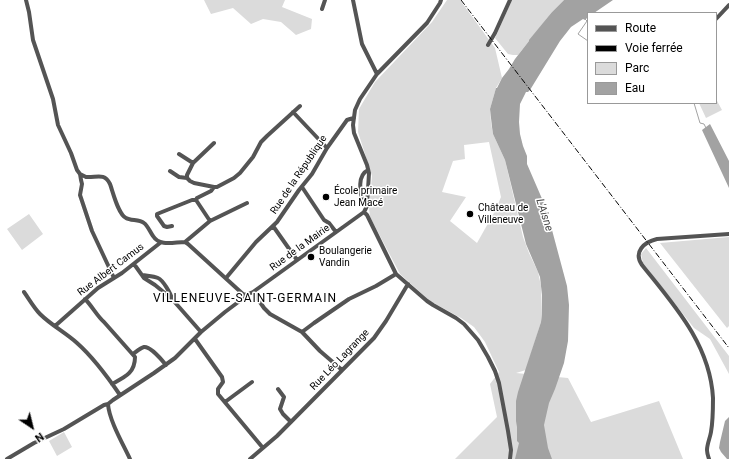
<!DOCTYPE html>
<meta charset="utf-8">
<style>
body{margin:0}
#map{position:relative;width:729px;height:459px;overflow:hidden;background:#fff;font-family:Roboto,sans-serif}
canvas{display:block}
.legend{position:absolute;left:587px;top:12px;width:130px;height:92px;box-sizing:border-box;background:#fff;border:1px solid #999;margin:0;padding:5px 7px;list-style:none;font-size:12px;color:#000}
.legend li{display:flex;align-items:center;gap:8px;height:20px}
.legend b{width:20px;border:1px solid #999}
.north{position:absolute;left:12px;top:407px;width:40px;height:40px;-webkit-text-stroke:3px #fff;paint-order:stroke;rotate:145deg;font-size:11px;font-weight:700;line-height:16px;text-align:center;color:#000}
.north::after{content:'';display:block;margin:auto;width:14px;height:18px;background:#000;clip-path:polygon(50% 0,100% 100%,50% 72%,0 100%)}
</style>
<div id="map">
<canvas width="729" height="459"></canvas>
<ul class="legend">
<li><b style="height:5px;background:#545454"></b>Route</li>
<li><b style="height:5px;background:#000"></b>Voie ferrée</li>
<li><b style="height:11px;background:#dbdbdb"></b>Parc</li>
<li><b style="height:11px;background:#a2a2a2"></b>Eau</li>
</ul>
<div class="north">N</div>
</div>
<script>
const ctx = document.querySelector('canvas').getContext('2d');
ctx.lineJoin = 'round';
function fillPath(path, color) {
  ctx.fillStyle = color;
  ctx.fill(path, 'evenodd');
}
function trace(path, color, width, dash) {
  ctx.strokeStyle = color;
  ctx.lineWidth = width;
  ctx.lineCap = dash ? 'butt' : 'round';
  ctx.setLineDash(dash || []);
  ctx.stroke(path);
}
function label(font, color, halo, rows, align = 'center') {
  ctx.font = font + ' Roboto,sans-serif';
  ctx.lineWidth = 3;
  ctx.setLineDash([]);
  ctx.textBaseline = 'middle';
  ctx.strokeStyle = halo;
  ctx.fillStyle = color;
  for (const [text, x, y, turn = 0] of rows) {
    ctx.save();
    ctx.translate(x, y);
    ctx.rotate((+turn || 0) * Math.PI / 180);
    ctx.textAlign = isNaN(turn) ? turn : align;
    if (halo) ctx.strokeText(text, 0, 0);
    ctx.fillText(text, 0, 0);
    ctx.restore();
  }
}
fillPath(new Path2D(`
 M204,0H285L282,7L312,19L311,29L296,35L281,22L263,19L251,24L233,8L211,14Z
 M447,0H460L495,48L502,78L496,88L490,109L491,123L493,134L505,160L523,237L529,253L538,272L541,286L542,314L541,322L526,370L516,373L568,378L591,422L659,401L683,459H455L497,417L490,384L499,372L485,342L474,327L461,318L430,301L400,274L370,217L369,208L372,176L358,132L359,109L375,82L432,22ZM489,142L501,197L495,211L477,243L450,221L466,197L442,192L453,161L465,159L464,145Z
 M512,0H564L552,12L518,55H513L508,54L495,38Z
 M716,99L722,110L706,118L699,103H716Z
 M29,214L43,234L22,250L7,229Z
 M729,237V326L727,328L660,243Z
 M646,248L729,356V374L710,339L694,328L643,263L641,254Z
 M64,432L72,447L57,456L49,441Z`), '#dbdbdb');
fillPath(new Path2D(`
 M564,0H613L594,13H588V17L585,20L583,19L571,27L560,41L530,90L528,92H526L520,104L519,122L520,134L523,146L527,156V164L543,201L552,230L567,286L569,305L568,341L564,363L555,389L549,403L544,425L548,448L552,459H515L519,443L517,441V427L516,421V401L518,392L541,322L542,314V295L540,277L538,272L526,244L505,160L493,134L492,127L490,109L496,88H497L502,78L509,69L515,59L529,41V40L552,12Z
 M710,124L729,161V188L702,130Z
 M729,417V459H727L721,452L719,448L720,442L725,421Z`), '#a2a2a2');
trace(new Path2D(`
 M585,19L587,21L578,34L588,41
 M694,103L700,123L704,124L706,128`), '#a2a2a2', 1);
trace(new Path2D(`
 M26,0L29,12L33,40L53,99L58,125L71,153L77,170L80,174L81,180L82,184L80,195L92,231L114,278
 M353,0L362,44L377,74
 M322,9L325,0
 M716,19L729,5
 M488,45L495,33L510,0
 M293,112L327,148
 M179,154L193,163L214,143
 M170,171L179,177L187,178L190,181L194,183L214,187H217L234,178L240,173L253,157L261,142L267,136L300,106
 M80,174C82,175 84,176 86,177C96,178 104,172 110,184C113,192 118,214 126,218C131,221 139,219 144,223C148,226 150,232 153,236C160,247 174,242 185,242L188,244L244,295
 M187,178V175L193,163
 M302,187L324,220L329,223L336,232
 M196,200L197,198L211,191L214,187
 M367,206L363,204C361,194 356,176 368,170
 M364,212L367,215L396,274L427,301L433,305L456,318L464,324L478,340L488,357L495,371L499,383L508,431L511,450L510,459
 M172,226L167,227L164,226L157,216V214L192,200H196L210,221
 M273,226L297,260
 M185,242L210,221L247,203
 M134,264L144,278L155,285L172,299L201,332
 M142,275C147,276 153,276 158,278C163,280 171,294 172,299
 M226,278L256,242L277,222L299,190L312,174L327,148L347,120L350,119L354,118
 M24,292C29,299 34,308 40,314C51,325 66,333 77,343C94,358 107,376 120,395
 M253,292L264,308L270,314L302,332L320,351L342,370
 M244,295L248,294L253,292L364,212L367,206L369,173L367,165L354,133L353,125L355,110L360,99L377,74L427,23L440,3L441,0
 M85,299C92,306 97,316 104,322L135,357C135,373 125,377 112,384
 M55,326L98,288L122,273L160,243
 M302,332L314,323L349,299L376,286L396,274
 M195,339L222,377L223,382L218,389V394L263,448
 M133,354C136,352 140,348 144,347C150,346 162,360 166,365
 M278,389L284,397L280,409L283,414L291,422
 M225,402L252,382
 M108,404C109,420 123,444 130,459
 M7,459L34,443L64,429L104,405L108,404L113,400L154,373L175,358L201,332L225,312L241,300L244,295
 M250,459L277,436L374,338L386,321L408,284
 M709,459C708,456 707,453 707,450C707,444 710,438 711,432C713,421 713,409 713,398C710,344 674,305 642,265C633,252 644,242 657,239L729,234`), '#545454', 4);
trace(new Path2D(`
 M461,0L729,348`), '#000', 1, [6, 2, 1, 2]);
for (const [x, y, r, color] of [
 [326,197,4,"#000"],
 [470,214,4,"#000"],
 [311,257,4,"#000"]
]) {
  const dot = new Path2D();
  dot.arc(x, y, r, 0, 2 * Math.PI);
  ctx.fillStyle = color;
  ctx.fill(dot);
  trace(dot, '#fff', 1.5);
}
label('10px', '#000', '#fff', [
 ["Rue de la République",299,175,-56],
 ["Rue de la Mairie",300,248,-36],
 ["Rue Albert Camus",111,270,-37],
 ["Rue Léo Lagrange",340,360,-46]
]);
label('10px', '#000', '#fff', [
 ["École primaire",334,191],
 ["Jean Macé",334,203],
 ["Château de",478,208],
 ["Villeneuve",478,220],
 ["Boulangerie",319,251],
 ["Vandin",319,263]
], 'left');
label('italic 11px', '#434343', '#fff', [
 ["L'Aisne",544,215,72]
]);
ctx.letterSpacing = '1px';
label('12px', '#000', '#fff', [
 ["VILLENEUVE-SAINT-GERMAIN",245,299]
]);
ctx.letterSpacing = '0px';
</script>
